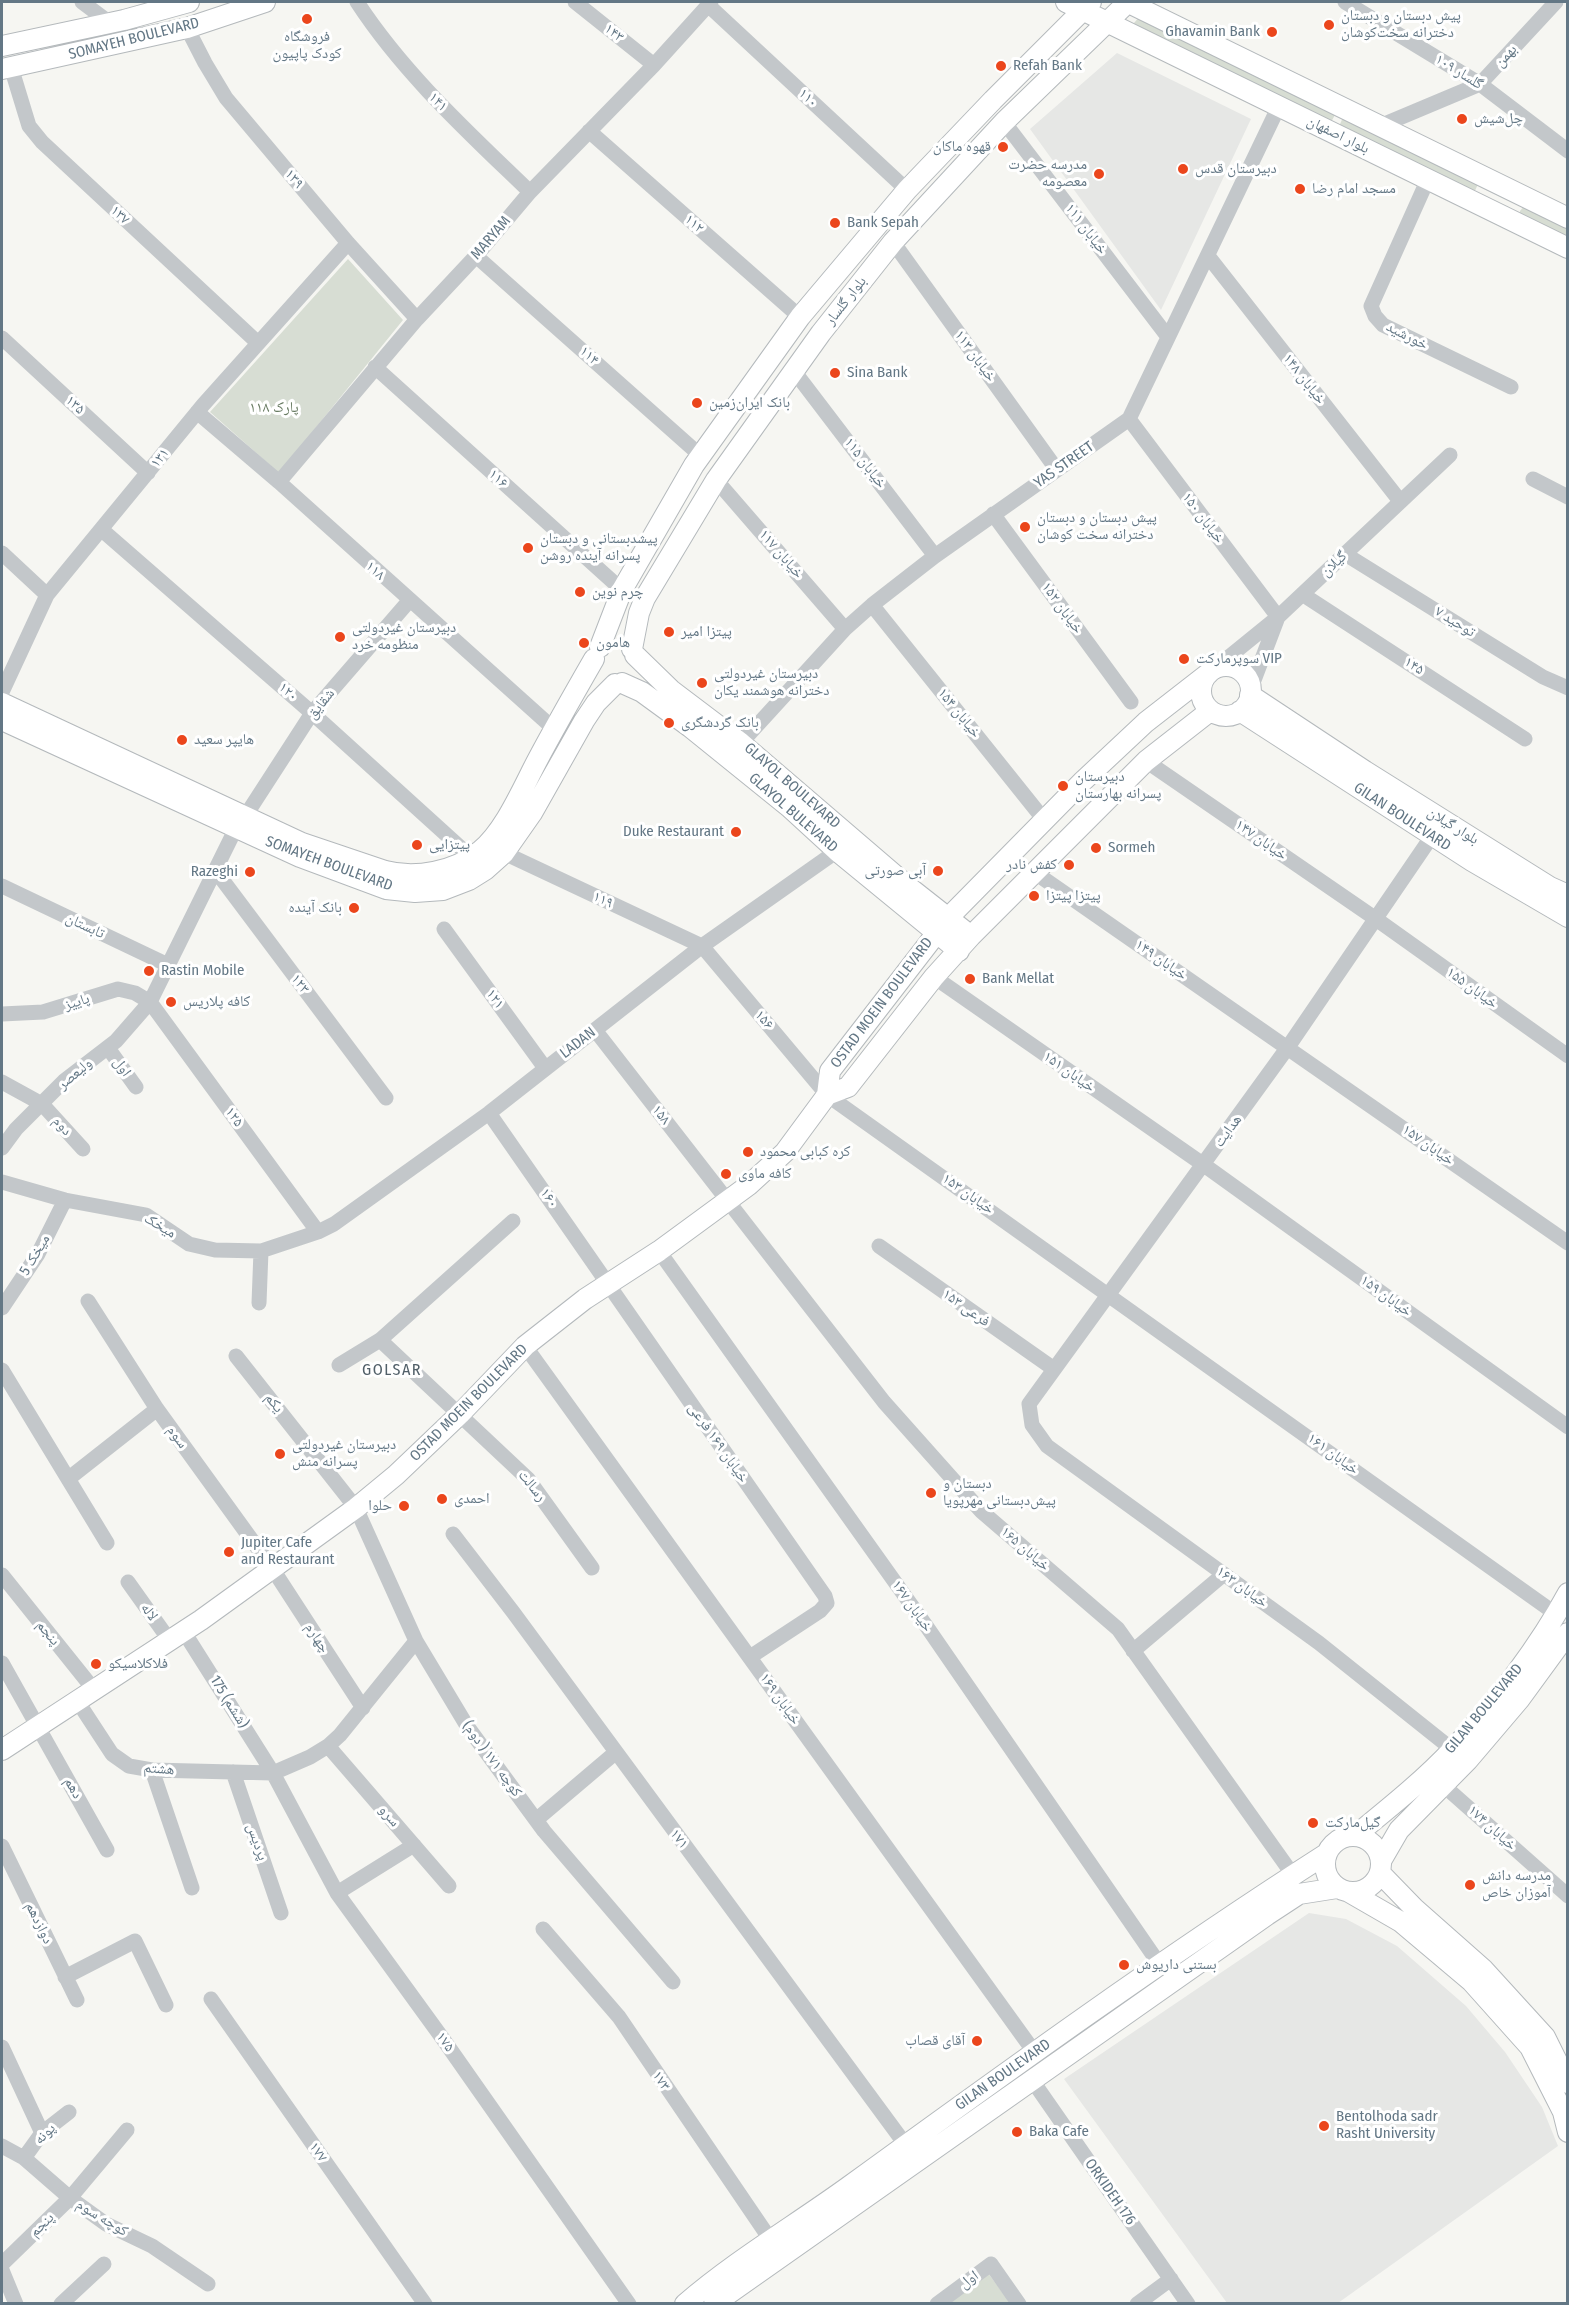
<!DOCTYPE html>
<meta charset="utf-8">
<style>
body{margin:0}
#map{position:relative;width:1569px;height:2305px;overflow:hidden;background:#f6f6f2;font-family:"Fira Sans Condensed",sans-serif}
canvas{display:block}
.frame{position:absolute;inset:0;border:3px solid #637785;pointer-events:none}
</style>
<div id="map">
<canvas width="1569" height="2305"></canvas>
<div class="frame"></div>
</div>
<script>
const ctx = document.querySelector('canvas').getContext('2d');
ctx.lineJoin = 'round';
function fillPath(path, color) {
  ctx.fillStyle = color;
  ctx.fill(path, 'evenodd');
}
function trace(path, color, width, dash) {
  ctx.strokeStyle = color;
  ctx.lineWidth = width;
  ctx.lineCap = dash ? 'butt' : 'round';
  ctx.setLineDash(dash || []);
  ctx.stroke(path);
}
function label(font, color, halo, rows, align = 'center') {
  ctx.font = font + ' "Fira Sans Condensed","Noto Naskh Arabic",sans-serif';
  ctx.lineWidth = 6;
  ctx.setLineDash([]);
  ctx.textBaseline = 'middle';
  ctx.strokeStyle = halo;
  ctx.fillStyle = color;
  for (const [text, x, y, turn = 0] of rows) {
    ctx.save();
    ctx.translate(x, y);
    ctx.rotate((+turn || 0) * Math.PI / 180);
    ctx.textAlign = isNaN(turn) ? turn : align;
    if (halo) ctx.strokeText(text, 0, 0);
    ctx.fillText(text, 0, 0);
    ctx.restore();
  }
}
fillPath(new Path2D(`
 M1117,53L1251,119L1161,310L1030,129Z
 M1309,1913L1346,1919L1397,1946L1466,2006L1505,2052L1542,2107L1558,2146L1338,2303H1227L1064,2079Z`), '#e6e7e5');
fillPath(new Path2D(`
 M1140,16L1337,111L1328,128L1135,27L1134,23Z
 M1344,115L1478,184L1474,193L1337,131Z
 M1525,205L1567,221V243L1520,216V211Z
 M348,259L403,320L279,473L210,412Z
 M988,2273L1011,2304H946Z`), '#d7ddd3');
const major = new Path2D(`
 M1066,2L1568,248
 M1127,2L1568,218
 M2,46L124,20L189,2
 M2,69L187,28L265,2
 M600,647L622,590L694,465L800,317L907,190L993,100L1091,2
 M632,649L639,613L645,598L716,480L821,333L893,242L1004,122L1128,2
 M635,655L671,690L741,743L910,888L971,936
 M1201 691a25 25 0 1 1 50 0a25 25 0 1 1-50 0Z
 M622,683L642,692L690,727L789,807L837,851L959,951
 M1250,695L1365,771L1550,887L1568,895
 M2,703L302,843L385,871C415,879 455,872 480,851C505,831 523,787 538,759C556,725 575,692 594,659
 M1240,711L1472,861L1568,917
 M2,720L300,857L386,889L415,892L443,890L469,880L485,870L504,853L532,813L584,721L596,703L615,684
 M827,1095L848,1087L934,977L971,936L1146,761L1210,711
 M2,1750L201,1620L356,1508L396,1475L460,1414L525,1346L585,1299L659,1251L749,1185L785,1152L827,1095L830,1071L949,917L1083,781L1146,722L1209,673
 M1356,1835C1389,1808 1424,1780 1453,1749C1494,1706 1540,1645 1568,1593
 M1325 1864a28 28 0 1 1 56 0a28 28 0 1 1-56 0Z
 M1381,1861L1399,1830L1468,1760L1519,1700L1568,1633
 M1380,1873L1414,1908L1483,1969L1545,2037L1568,2083
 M1349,1892L1401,1922L1471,1981L1530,2047L1563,2112L1568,2132
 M685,2304C736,2260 794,2226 848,2187C1005,2073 1162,1959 1326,1854
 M714,2304L1267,1915L1299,1894L1337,1888`);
trace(major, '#b4b9bc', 22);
trace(new Path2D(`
 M82,2L110,23
 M357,2C404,74 468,132 530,192
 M575,2L654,65
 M1345,2L1480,84L1568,151
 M708,5L907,190
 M187,28L205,63L226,98L348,243L417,319
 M11,67L29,126L42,142L258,343
 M1004,122L1168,337
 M1380,126L1480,84L1556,2
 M589,131L800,317
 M1428,179L1371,306L1375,316L1383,325L1511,387
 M893,242L1057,470
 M476,256L701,456
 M1208,256L1400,501
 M2,338L148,473
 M375,367L622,590
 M794,371L935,556
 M197,412L279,482L554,729
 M1129,419L1278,617
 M1533,479L1568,497
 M716,480L845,629
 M279,482L417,319L476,256L530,192L654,65L711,2
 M993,514L1131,702
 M102,530L312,713L472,858
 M2,553L47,595
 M1345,554L1543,677L1568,688
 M1302,594L1525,739
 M872,605L1045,821
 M1214,669L1278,617L1450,455
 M1251,688L1278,617
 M2,692L47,595L203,405L348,243
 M741,743L845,629L872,605L935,556L1129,419L1279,106
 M1146,761L1376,919L1568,1056
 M246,815L312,713L409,601
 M1432,836L1288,1047L1029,1404L1032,1425L1047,1446L1319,1643L1453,1750
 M504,853L702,946L827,1095L1556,1614
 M215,870L386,1098
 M1034,872L1568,1243
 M2,886L168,965
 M444,929L545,1068
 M934,977L1204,1165L1568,1427
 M2,1014L43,1012L118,989L135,993L150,1002L318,1232
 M595,1030L884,1402L981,1511L1118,1629L1293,1875
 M108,1048L136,1087
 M2,1082L42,1104L83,1149
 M489,1113L825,1596L827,1603L820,1611L750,1657
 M2,1148L16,1129L64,1081L116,1041L150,1002L236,828
 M2,1182L65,1200L146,1215L189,1244L215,1250L261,1251L318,1232L334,1224L489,1113L702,946L837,851
 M879,1246L1054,1369
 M659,1251L927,1627L1160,1965
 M88,1301L157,1409L272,1568L363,1708
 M259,1303L261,1251
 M2,1308L38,1254L65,1200
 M380,1340L528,1479L592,1568
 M525,1346L1035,2053
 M236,1356L356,1508L416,1641L467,1726L544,1831L673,1982
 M339,1365L380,1340L513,1221
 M2,1370L107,1543
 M68,1479L157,1409
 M453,1534L513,1612L905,2144
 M2,1575L95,1691
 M128,1582L170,1641
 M184,1632L273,1773L337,1893L443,2039L629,2304
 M1133,1651L1224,1574
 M2,1663L107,1850
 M78,1702L112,1754L129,1766L152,1770L273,1773L310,1757L328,1746L340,1735L416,1641
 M328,1746L449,1886
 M152,1770L192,1888
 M233,1772L281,1913
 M1443,1785L1568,1896
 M536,1820L615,1753
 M2,1846L77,2000
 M337,1893L414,1845
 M543,1929L619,2017L770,2239
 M65,1977L135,1941L166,2005
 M211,1999L425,2304
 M2,2047L42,2133
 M1032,2080L1188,2304
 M2,2146L24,2158L70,2198L106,2224L152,2246L208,2284
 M24,2158L42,2133L69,2112
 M2,2264L70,2198L127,2130
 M2,2270L16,2304
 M61,2304L104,2264
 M937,2304L991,2264L1019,2304
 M1137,2304L1171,2279`), '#c3c7ca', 15);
trace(major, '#fff', 20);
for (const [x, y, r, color] of [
 [307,19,6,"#eb461c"],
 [1329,25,6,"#eb461c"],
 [1272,32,6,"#eb461c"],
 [1001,66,6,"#eb461c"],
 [1462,119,6,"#eb461c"],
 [1003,147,6,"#eb461c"],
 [1183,169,6,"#eb461c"],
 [1099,174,6,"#eb461c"],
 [1300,189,6,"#eb461c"],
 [835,223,6,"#eb461c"],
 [835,373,6,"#eb461c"],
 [697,403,6,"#eb461c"],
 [1025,527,6,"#eb461c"],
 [528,548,6,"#eb461c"],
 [580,592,6,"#eb461c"],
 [669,632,6,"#eb461c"],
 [340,637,6,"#eb461c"],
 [584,643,6,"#eb461c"],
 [1184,659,6,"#eb461c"],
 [702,683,6,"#eb461c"],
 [669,723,6,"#eb461c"],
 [182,740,6,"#eb461c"],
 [1063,786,6,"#eb461c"],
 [736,832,6,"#eb461c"],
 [417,845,6,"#eb461c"],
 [1096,848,6,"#eb461c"],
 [1069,865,6,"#eb461c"],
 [938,871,6,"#eb461c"],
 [250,872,6,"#eb461c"],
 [1034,896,6,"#eb461c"],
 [354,908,6,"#eb461c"],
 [149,971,6,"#eb461c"],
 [970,979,6,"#eb461c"],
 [171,1002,6,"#eb461c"],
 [748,1152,6,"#eb461c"],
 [726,1174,6,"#eb461c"],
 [280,1454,6,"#eb461c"],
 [931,1493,6,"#eb461c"],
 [442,1499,6,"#eb461c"],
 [404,1506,6,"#eb461c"],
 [229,1552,6,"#eb461c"],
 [96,1664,6,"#eb461c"],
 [1313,1823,6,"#eb461c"],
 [1470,1885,6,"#eb461c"],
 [1124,1965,6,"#eb461c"],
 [977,2041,6,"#eb461c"],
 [1324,2126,6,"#eb461c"],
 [1017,2132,6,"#eb461c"]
]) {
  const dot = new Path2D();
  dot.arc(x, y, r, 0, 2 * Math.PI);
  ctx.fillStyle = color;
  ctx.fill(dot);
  trace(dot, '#fff', 2);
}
label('15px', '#637785', '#fff', [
 ["پیش دبستان و دبستان",1341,16],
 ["دخترانه سخت‌کوشان",1341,33],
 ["Ghavamin Bank",1260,32,"right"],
 ["فروشگاه",307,37,"center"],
 ["کودک پاپیون",307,54,"center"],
 ["Refah Bank",1013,66],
 ["چل‌شیش",1474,119],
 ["قهوه ماکان",991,147,"right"],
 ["مدرسه حضرت",1087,165,"right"],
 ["معصومه",1087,182,"right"],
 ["دبیرستان قدس",1195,169],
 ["مسجد امام رضا",1312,189],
 ["Bank Sepah",847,223],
 ["Sina Bank",847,373],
 ["بانک ایران‌زمین",709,403],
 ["پیش دبستان و دبستان",1037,518],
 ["دخترانه سخت کوشان",1037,535],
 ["پیشدبستانی و دبستان",540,539],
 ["پسرانه آینده روشن",540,556],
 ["چرم نوین",592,592],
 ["دبیرستان غیردولتی",352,628],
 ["منظومه خرد",352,645],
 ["پیتزا امیر",681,632],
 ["هامون",596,643],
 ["سوپرمارکت VIP",1196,659],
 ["دبیرستان غیردولتی",714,674],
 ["دخترانه هوشمند یکان",714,691],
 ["بانک گردشگری",681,723],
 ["هایپر سعید",194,740],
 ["دبیرستان",1075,777],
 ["پسرانه بهارستان",1075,794],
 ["Duke Restaurant",724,832,"right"],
 ["پیتزایی",429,845],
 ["Sormeh",1108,848],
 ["کفش نادر",1057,865,"right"],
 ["آبی صورتی",926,871,"right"],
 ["Razeghi",238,872,"right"],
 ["پیتزا پیتزا",1046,896],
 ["بانک آینده",342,908,"right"],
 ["Rastin Mobile",161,971],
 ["Bank Mellat",982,979],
 ["کافه پلاریس",183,1002],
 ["کره کبابی محمود",760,1152],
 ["کافه ماوی",738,1174],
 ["دبیرستان غیردولتی",292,1445],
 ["پسرانه منش",292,1462],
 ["دبستان و",943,1484],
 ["پیش‌دبستانی مهرپویا",943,1501],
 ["احمدی",454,1499],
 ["حلوا",392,1506,"right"],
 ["Jupiter Cafe",241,1543],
 ["and Restaurant",241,1560],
 ["فلاکلاسیکو",108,1664],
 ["گیل‌مارکت",1325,1823],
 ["مدرسه دانش",1482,1876],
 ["آموزان خاص",1482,1893],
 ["بستنی داریوش",1136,1965],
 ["آقای قصاب",965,2041,"right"],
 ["Bentolhoda sadr",1336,2117],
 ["Rasht University",1336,2134],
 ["Baka Cafe",1029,2132]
], 'left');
label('15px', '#637785', '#fff', [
 ["۱۴۳",614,33,39],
 ["SOMAYEH BOULEVARD",134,39,-14],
 ["بهمن",1506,56,-48],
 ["گلسار ۱۰۹",1459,72,32],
 ["۱۱۰",808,98,43],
 ["۱۴۱",438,102,46],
 ["بلوار اصفهان",1338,135,26],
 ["۱۳۹",294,179,50],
 ["۱۳۷",120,215,43],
 ["۱۱۲",694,224,41],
 ["خیابان ۱۱۱",1086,229,53],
 ["MARYAM",491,238,-49],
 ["بلوار گلسار",846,301,-52],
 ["خورشید",1407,336,27],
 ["۱۱۴",589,356,42],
 ["خیابان ۱۱۳",975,356,54],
 ["خیابان ۱۴۸",1304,379,52],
 ["۱۳۵",75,405,43],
 ["۱۳۱",160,458,-51],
 ["خیابان ۱۱۵",865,463,53],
 ["YAS STREET",1064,465,-35],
 ["۱۱۶",498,479,42],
 ["خیابان ۱۵۰",1203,518,53],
 ["خیابان ۱۱۷",781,554,49],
 ["گیلان",1334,564,-43],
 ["۱۱۸",375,571,42],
 ["خیابان ۱۵۲",1062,608,54],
 ["توحید ۷",1455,622,32],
 ["۱۴۵",1414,666,33],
 ["۱۲۰",288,692,41],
 ["شقایق",321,704,-51],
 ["خیابان ۱۵۴",959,713,51],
 ["GLAYOL BOULEVARD",792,786,41],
 ["GLAYOL BULEVARD",793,813,41],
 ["GILAN BOULEVARD",1402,817,33],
 ["بلوار گیلان",1453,826,32],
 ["خیابان ۱۴۷",1261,840,35],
 ["SOMAYEH BOULEVARD",329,864,20],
 ["۱۱۹",603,900,25],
 ["تابستان",85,926,25],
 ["خیابان ۱۴۹",1161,960,35],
 ["۱۲۳",300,984,53],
 ["خیابان ۱۵۵",1472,988,36],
 ["۱۲۱",495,999,54],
 ["پاییز",77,1002,-17],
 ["OSTAD MOEIN BOULEVARD",882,1003,-53],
 ["۱۵۶",764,1020,50],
 ["LADAN",578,1043,-38],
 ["اول",122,1067,55],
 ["خیابان ۱۵۱",1069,1072,35],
 ["ولیعصر",75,1074,-40],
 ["۱۵۸",661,1115,52],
 ["۱۲۵",234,1117,54],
 ["دوم",62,1126,48],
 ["هدایت",1228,1131,-54],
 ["خیابان ۱۵۷",1428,1145,35],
 ["خیابان ۱۵۳",968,1194,35],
 ["۱۶۰",549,1198,55],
 ["میخک",160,1226,31],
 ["میخک 5",35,1255,-59],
 ["خیابان ۱۵۹",1386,1296,36],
 ["۱۵۳ فرعی",966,1308,35],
 ["یکم",274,1403,52],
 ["OSTAD MOEIN BOULEVARD",469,1403,-45],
 ["سوم",177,1437,54],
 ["خیابان ۱۶۹ فرعی",718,1443,55],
 ["خیابان ۱۶۱",1333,1454,36],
 ["رسالت",532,1486,51],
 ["خیابان ۱۶۵",1025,1549,41],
 ["خیابان ۱۶۳",1242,1587,36],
 ["خیابان ۱۶۷",912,1606,55],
 ["لاله",149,1612,55],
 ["پنجم",48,1633,51],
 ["چهارم",317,1638,57],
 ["خیابان ۱۶۹",780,1699,55],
 ["175 (ششم)",229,1702,58],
 ["GILAN BOULEVARD",1484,1709,-50],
 ["کوچه ۱۷۱ ( دوم)",492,1759,54],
 ["هشتم",159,1769,4],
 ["دهم",73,1788,60],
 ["سرو",389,1816,49],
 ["خیابان ۱۷۴",1492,1828,42],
 ["۱۷۱",679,1839,53],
 ["پردیس",257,1842,71],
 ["دوازدهم",39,1923,64],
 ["۱۷۵",445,2042,54],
 ["GILAN BOULEVARD",1003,2075,-35],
 ["۱۷۳",661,2081,57],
 ["پونه",45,2134,-45],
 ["۱۷۷",318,2152,55],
 ["ORKIDEH 176",1110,2192,55],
 ["کوچه سوم",102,2218,31],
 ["پنجم",42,2225,-44],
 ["اول",969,2280,-36]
]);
label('15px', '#687b62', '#fff', [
 ["پارک ۱۱۸",274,408]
]);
ctx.letterSpacing = '1.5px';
label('16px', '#526069', '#fff', [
 ["GOLSAR",392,1371]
]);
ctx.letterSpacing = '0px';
</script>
